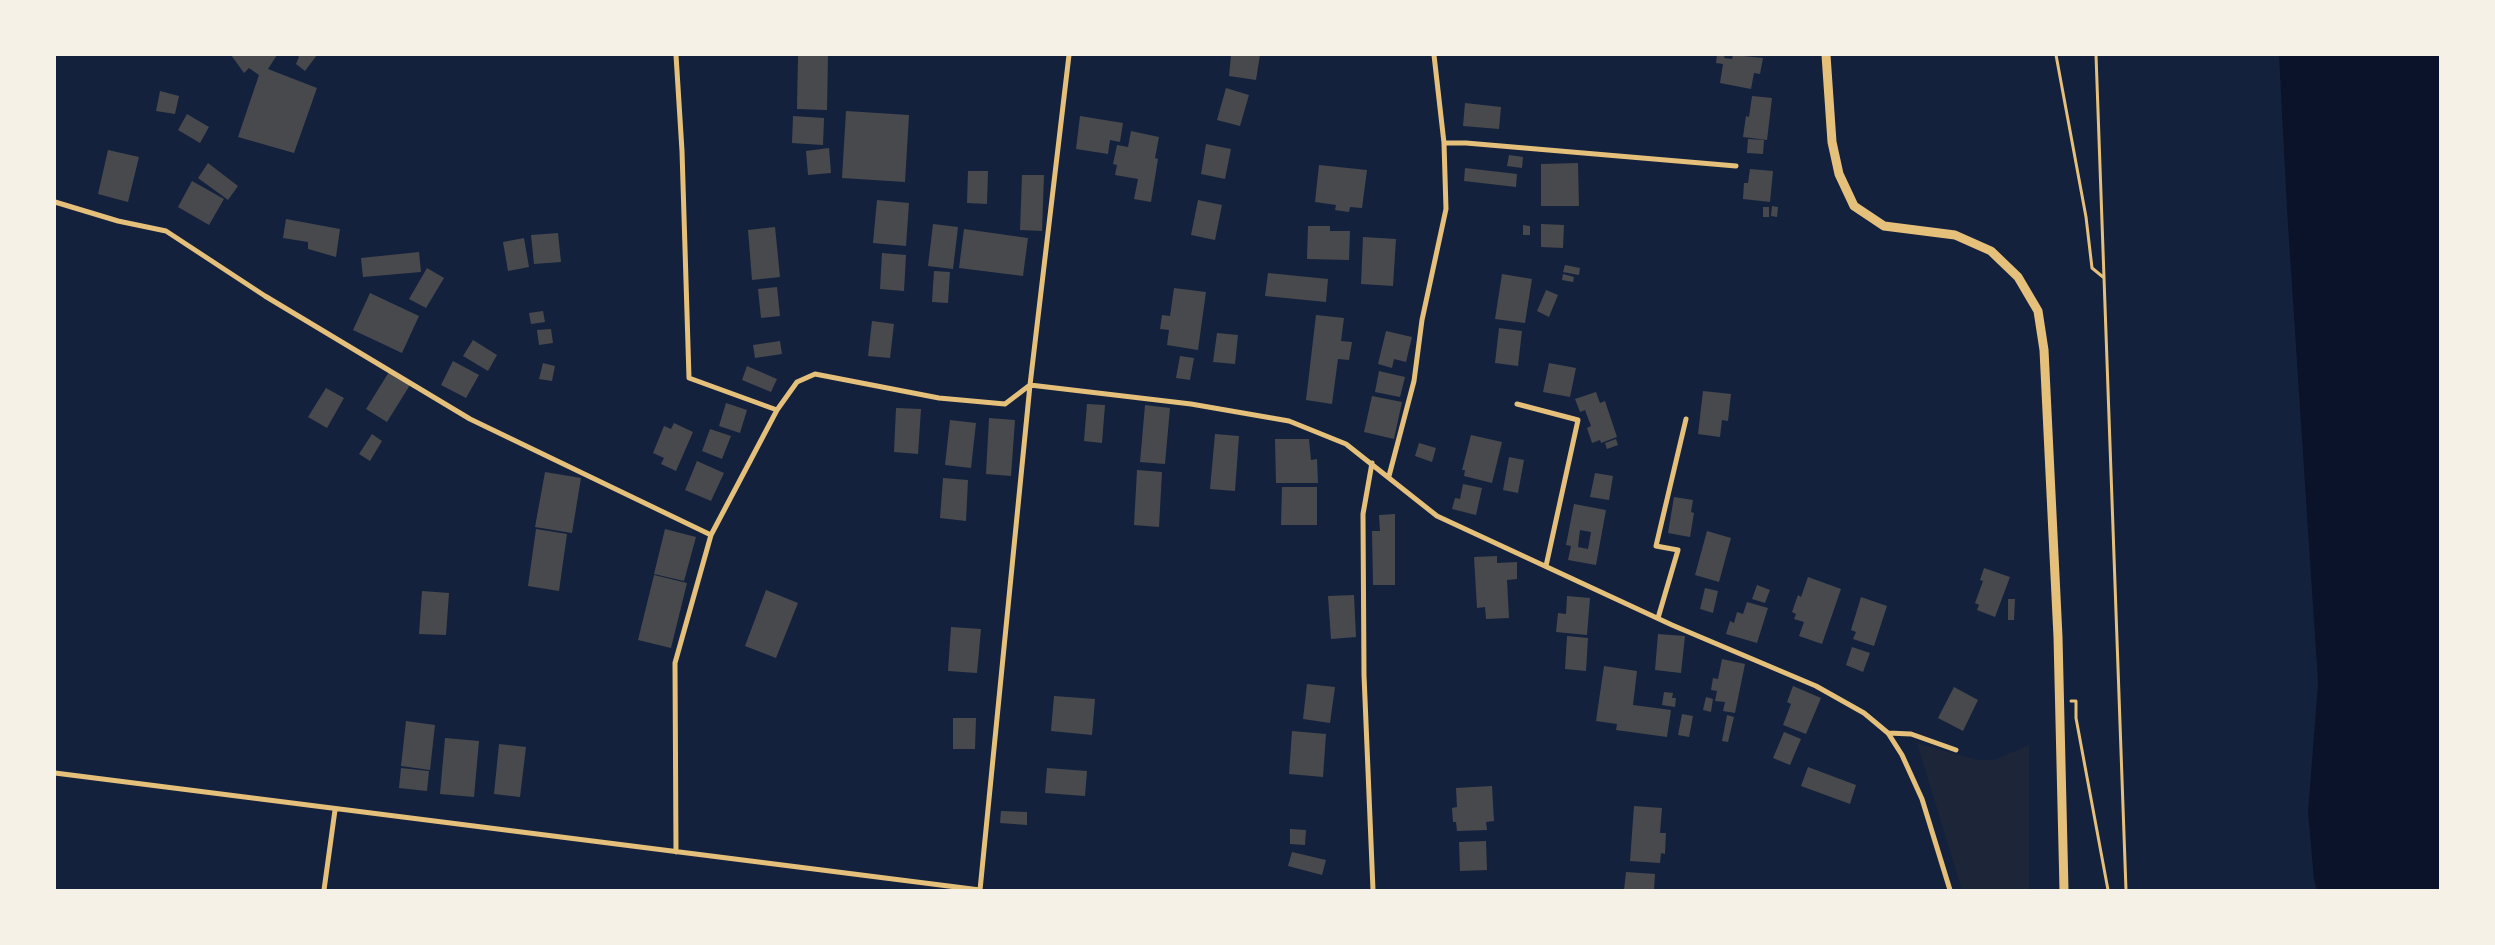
<!DOCTYPE html>
<style>
body{margin:0}
#map{position:relative;width:2495px;height:945px;overflow:hidden;background:#14213d;font-family:"Archivo Narrow",sans-serif}
canvas{display:block}
.frame{position:absolute;inset:0;border:56px solid #f6f1e7;pointer-events:none}
</style>
<div id="map">
<canvas width="2495" height="945"></canvas>
<div class="frame"></div>
</div>
<script>
const ctx = document.querySelector('canvas').getContext('2d');
ctx.lineJoin = 'round';
function fillPath(path, color) {
  ctx.fillStyle = color;
  ctx.fill(path, 'evenodd');
}
function trace(path, color, width, dash) {
  ctx.strokeStyle = color;
  ctx.lineWidth = width;
  ctx.lineCap = dash ? 'butt' : 'round';
  ctx.setLineDash(dash || []);
  ctx.stroke(path);
}
fillPath(new Path2D(`
 M1917,743L1977,760H1995L2029,745V890H1962Z`), '#1d2539');
fillPath(new Path2D(`
 M2279,55H2440V890H2317L2314,880L2308,812L2318,683L2287,210Z`), '#0b132b');
fillPath(new Path2D(`
 M231,55H277L268,69L317,88L294,153L238,137L259,75L249,68L244,73Z
 M297,55H317L305,71L296,64L299,57Z
 M798,55H828L827,110L797,109Z
 M1231,55H1260L1256,80L1229,76Z
 M1717,55H1725L1724,58L1732,59L1733,55L1763,58L1760,74L1754,73L1751,89L1720,83L1723,64L1716,63Z
 M1226,88L1249,95L1240,126L1217,120Z
 M160,91L179,96L175,114L156,111Z
 M1752,96L1772,98L1767,140L1743,137L1746,116L1749,117Z
 M1465,103L1501,107L1499,129L1463,126Z
 M846,111L909,115L905,182L842,178Z
 M187,114L209,127L200,143L178,130Z
 M793,116L824,118L823,145L792,143Z
 M1080,116L1123,123L1120,142L1110,140L1108,154L1076,149Z
 M1131,131L1159,137L1155,158L1158,159L1151,202L1134,199L1138,179L1115,175L1117,165L1113,164L1117,145L1128,147Z
 M1748,139L1764,140L1763,154L1747,153Z
 M1206,144L1231,149L1225,179L1201,174Z
 M829,148L831,173L808,175L806,151Z
 M108,150L139,157L128,202L98,194Z
 M1509,155L1523,157L1522,168L1507,166Z
 M208,163L238,186L228,200L198,178Z
 M1578,163L1579,206H1541V164Z
 M1319,165L1367,170L1362,208L1350,207L1349,212L1335,210L1336,205L1315,202Z
 M1465,168L1517,174L1516,187L1464,181Z
 M1750,169L1773,171L1770,202L1743,199L1744,183H1748Z
 M968,171H988L987,204L967,203Z
 M1022,175H1044L1042,231L1020,230Z
 M192,181L224,199L209,225L178,207Z
 M877,200L909,203L906,246L873,243Z
 M1198,200L1222,205L1215,240L1191,235Z
 M1772,206L1778,207L1777,217L1771,216Z
 M1763,207H1769V217H1763Z
 M286,219L340,229L336,257L308,249V242L283,238Z
 M933,224L958,227L953,269L928,266Z
 M1541,224L1564,225L1563,248L1541,247Z
 M1523,225L1530,226V235H1523Z
 M1308,226H1330V231H1350L1349,260L1307,259Z
 M775,227L780,277L752,280L748,230Z
 M964,229L1028,238L1023,276L959,268Z
 M558,233L561,262L534,264L531,235Z
 M1363,237L1396,239L1393,286L1361,284Z
 M524,238L529,267L508,271L503,242Z
 M419,252L421,272L363,277L361,258Z
 M882,253L906,255L904,291L880,289Z
 M1565,265L1580,268L1579,275L1563,272Z
 M427,268L444,278L426,308L409,299Z
 M934,271L950,272L948,303L932,302Z
 M1268,273L1328,279L1326,302L1265,296Z
 M1502,274L1532,279L1525,323L1495,319Z
 M1563,274L1574,277L1573,282L1562,280Z
 M777,287L780,316L761,318L758,289Z
 M1174,288L1206,292L1198,350L1167,345L1169,330L1160,329L1162,315L1170,316Z
 M1546,290L1558,295L1549,317L1537,311Z
 M370,293L419,316L402,353L353,330Z
 M543,311L545,322L531,324L529,313Z
 M1316,315L1344,318L1341,341L1352,342L1349,360L1338,359L1332,404L1306,400Z
 M872,321L894,324L890,358L868,356Z
 M1499,328L1522,331L1518,366L1495,363Z
 M551,329L553,343L539,345L537,330Z
 M1386,331L1412,337L1406,362L1394,359L1392,368L1378,364Z
 M1217,333L1238,335L1235,364L1213,362Z
 M473,340L497,355L488,371L463,356Z
 M780,341L782,354L755,358L753,345Z
 M1180,356L1194,358L1190,380L1176,378Z
 M453,361L479,375L466,398L441,385Z
 M543,363L555,366L552,381L539,379Z
 M1549,363L1576,368L1570,397L1543,392Z
 M747,366L777,379L771,392L742,380Z
 M1379,371L1405,377L1400,397L1375,392Z
 M389,372L410,385L387,422L366,409Z
 M326,388L344,398L327,428L308,417Z
 M1703,391L1731,394L1728,421L1722,420L1720,437L1698,434Z
 M1596,392L1600,403L1605,401L1617,437L1601,443L1600,440L1592,443L1587,428L1591,426L1585,410L1580,412L1575,399Z
 M1372,396L1402,402L1394,439L1364,432Z
 M726,403L747,410L740,433L719,426Z
 M1087,404L1105,405L1102,443L1084,441Z
 M1145,405L1170,408L1165,464L1140,462Z
 M896,408L921,409L918,454L894,452Z
 M989,418L1015,420L1011,476L986,474Z
 M950,420L976,423L971,468L945,465Z
 M674,423L693,432L676,471L661,464L664,458L653,453L664,426L671,429Z
 M710,429L731,436L722,459L702,451Z
 M372,434L382,441L370,461L359,454Z
 M1215,434L1239,436L1235,491L1210,489Z
 M1471,435L1502,442L1492,483L1464,476L1465,470H1462Z
 M1275,439H1309L1311,460L1317,459L1318,483H1276Z
 M1616,439L1618,445L1607,449L1605,443Z
 M1419,443L1436,448L1432,462L1415,456Z
 M1509,457L1524,460L1518,493L1503,490Z
 M697,461L724,473L711,501L685,490Z
 M1137,470L1162,472L1159,527L1134,525Z
 M545,472L581,478L572,533L535,527Z
 M1595,473L1613,476L1609,500L1590,497Z
 M943,478L968,480L966,521L940,518Z
 M1463,484L1482,488L1476,515L1452,509L1455,498L1460,499Z
 M1282,487H1317V525H1281Z
 M1674,497L1693,500L1691,512L1694,513L1690,537L1668,533Z
 M1574,504L1606,510L1596,565L1568,560L1571,546L1566,545ZM1580,530L1591,532L1588,549L1578,547Z
 M1395,514V585H1373L1372,531H1380L1379,515Z
 M536,529L567,534L559,591L528,586Z
 M665,529L696,537L684,581L654,574Z
 M1707,531L1731,538L1719,582L1695,575Z
 M1497,556V563L1517,562V579L1507,580L1509,618L1486,619L1485,607L1477,608L1474,557Z
 M1984,568L2010,577L1995,617L1977,610L1979,605L1975,603L1983,581L1980,580Z
 M654,575L687,583L671,648L638,640Z
 M1808,577L1841,589L1822,644L1799,636L1804,622L1794,619L1796,614L1792,612L1798,595L1801,597Z
 M1757,585L1770,590L1765,603L1752,599Z
 M1705,588L1718,591L1713,613L1700,609Z
 M766,590L798,603L776,658L745,646Z
 M422,591L449,593L446,635L419,634Z
 M1354,595L1356,637L1331,639L1328,596Z
 M1567,596L1590,598L1587,635L1556,632L1558,613L1566,614Z
 M1861,597L1887,606L1874,646L1853,639L1856,632L1851,630Z
 M2008,599H2015L2014,620H2008Z
 M1747,602L1768,608L1757,643L1726,634L1730,621L1734,623L1737,612L1743,614Z
 M951,627L981,629L977,673L948,671Z
 M1658,634L1685,636L1681,673L1655,670Z
 M1567,636L1588,638L1586,671L1565,669Z
 M1852,647L1870,653L1863,672L1846,665Z
 M1722,659L1745,664L1735,713L1723,711L1725,702L1715,701L1717,691L1711,690L1713,678L1718,679Z
 M1604,666L1637,671L1633,705L1671,710L1667,737L1616,730L1617,724L1596,721Z
 M1307,684L1335,687L1330,723L1303,719Z
 M1793,686L1821,698L1806,734L1783,725L1791,704L1787,702Z
 M1954,687L1978,700L1963,731L1938,718Z
 M1664,692L1673,693L1672,698H1676L1675,707L1662,705Z
 M1054,696L1095,699L1092,735L1051,731Z
 M1706,697L1713,699L1711,712L1703,710Z
 M1682,714L1693,716L1689,737L1678,735Z
 M1727,715L1734,717L1728,742L1722,741Z
 M953,718H976L975,749H953Z
 M406,721L435,725L430,770L401,766Z
 M1292,731L1326,734L1323,777L1289,774Z
 M1784,732L1801,739L1790,765L1773,758Z
 M445,738L479,741L474,797L440,794Z
 M499,744L526,747L520,797L494,794Z
 M1808,767L1856,785L1850,804L1801,786Z
 M401,768L429,771L427,791L399,788Z
 M1047,768L1087,771L1085,796L1045,793Z
 M1492,786L1494,821L1486,822L1487,830L1457,831L1456,822H1453L1452,808L1457,807L1456,788Z
 M1634,806L1662,808L1660,833H1666L1665,854L1661,853L1660,863L1630,861Z
 M1001,811L1027,812V825L1000,823Z
 M1290,829L1306,830L1305,845L1290,844Z
 M1486,841L1487,870L1460,871L1459,842Z
 M1292,852L1326,860L1322,875L1288,866Z
 M1626,872L1655,874L1654,890H1624Z`), '#48494c');
trace(new Path2D(`
 M2056,55L2086,217L2092,268L2103,277
 M2096,55L2126,890
 M2071,701H2076V718L2108,890`), '#e5c07b', 3);
trace(new Path2D(`
 M676,55L682,151L689,378L777,410
 M1444,143H1466L1736,166
 M55,202L118,221L166,231L265,296L470,419L711,535
 M1517,404L1578,420L1546,566
 M1372,463L1363,514L1364,675L1373,890
 M1389,476L1414,381L1422,320L1446,209L1444,143L1434,55
 M1658,618L1678,550L1656,546L1686,419
 M1888,733L1911,734L1956,750
 M55,773L980,890
 M676,852L675,663L711,535L777,410L797,382L815,374L939,398L1005,404L1030,385L1069,55
 M324,890L335,810
 M980,890L1030,385L1191,404L1289,421L1346,444L1437,516L1672,625L1816,686L1864,713L1888,733L1902,755L1922,799L1950,890`), '#e5c07b', 5);
trace(new Path2D(`
 M1826,55L1832,142L1839,174L1854,206L1884,226L1955,235L1991,251L2018,277L2038,311L2044,350L2058,637L2064,890`), '#e5c07b', 9);
</script>
